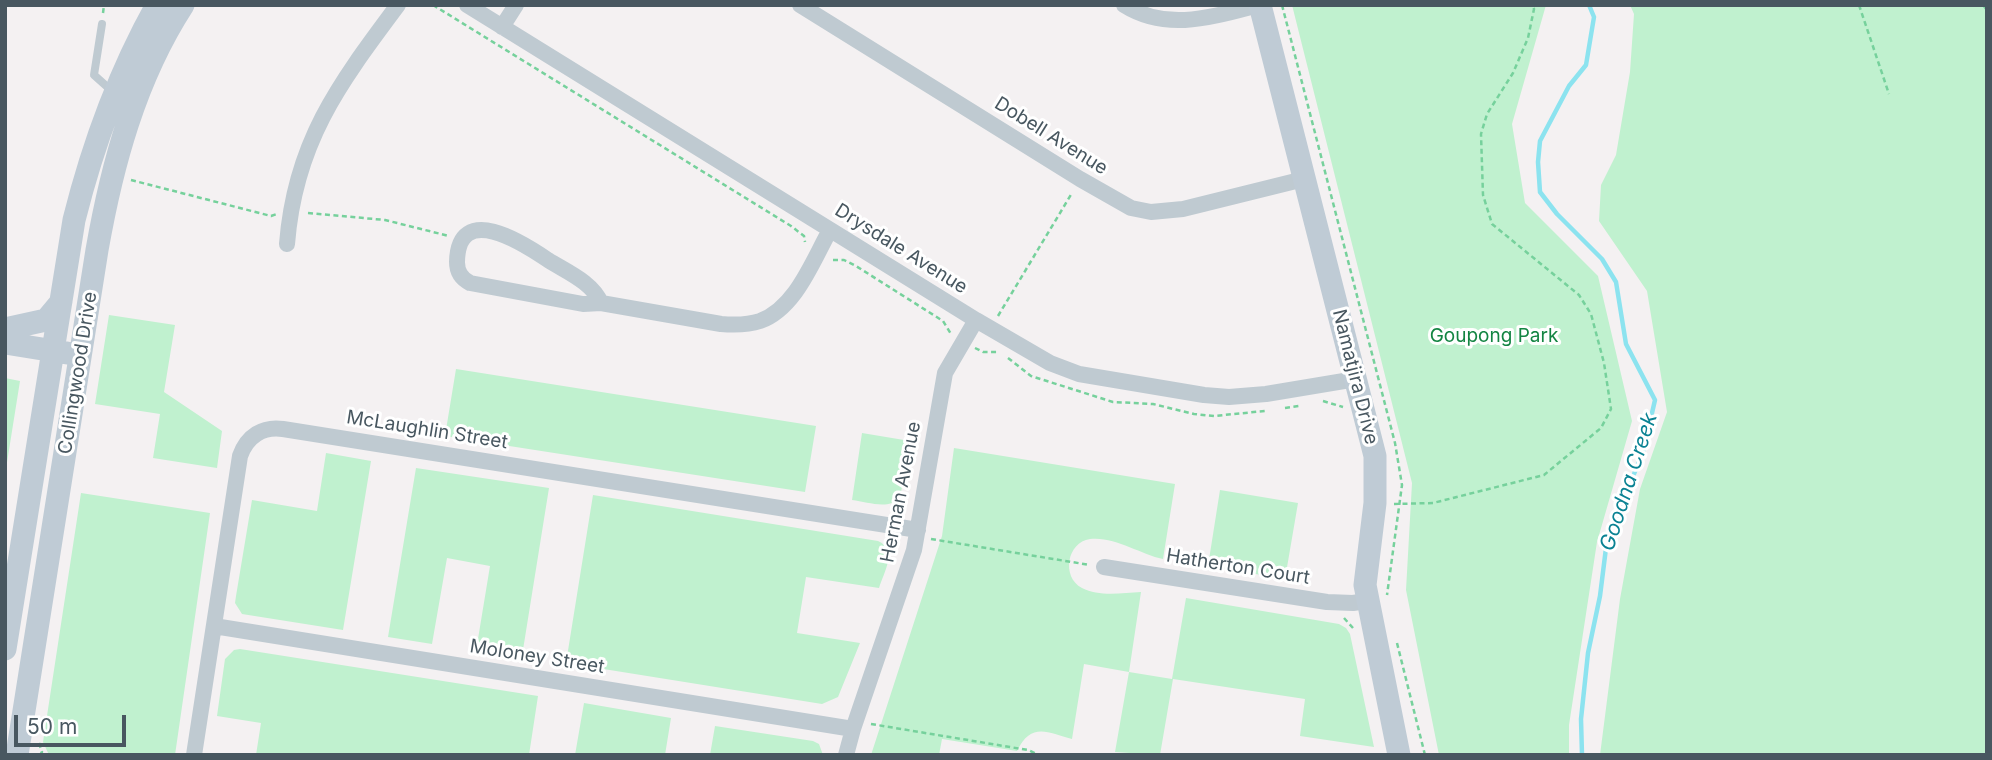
<!DOCTYPE html>
<style>
body{margin:0}
#map{position:relative;width:1992px;height:760px;overflow:hidden;background:#f4f1f2;font-family:Inter,sans-serif}
canvas{display:block}
.frame{position:absolute;inset:0;border:7px solid #485760;pointer-events:none}
.scale{position:absolute;left:14px;top:715px;width:112px;height:32px;box-sizing:border-box;border:4px solid #485760;border-top:0;padding-left:9px;font-size:21px;line-height:24px;white-space:nowrap;color:#485760;-webkit-text-stroke:5px #fff;paint-order:stroke}
</style>
<div id="map">
<canvas width="1992" height="760"></canvas>
<div class="frame"></div>
<div class="scale">50 m</div>
</div>
<script>
const ctx = document.querySelector('canvas').getContext('2d');
ctx.lineJoin = 'round';
function fillPath(path, color) {
  ctx.fillStyle = color;
  ctx.fill(path, 'evenodd');
}
function trace(path, color, width, dash) {
  ctx.strokeStyle = color;
  ctx.lineWidth = width;
  ctx.lineCap = dash ? 'butt' : 'round';
  ctx.setLineDash(dash || []);
  ctx.stroke(path);
}
function label(font, color, halo, rows, align = 'center') {
  ctx.font = font + ' Inter,sans-serif';
  ctx.lineWidth = 6;
  ctx.setLineDash([]);
  ctx.textBaseline = 'middle';
  ctx.strokeStyle = halo;
  ctx.fillStyle = color;
  for (const [text, x, y, turn = 0] of rows) {
    ctx.save();
    ctx.translate(x, y);
    ctx.rotate((+turn || 0) * Math.PI / 180);
    ctx.textAlign = isNaN(turn) ? turn : align;
    if (halo) ctx.strokeText(text, 0, 0);
    ctx.fillText(text, 0, 0);
    ctx.restore();
  }
}
fillPath(new Path2D(`
 M1292,5H1546L1512,124L1525,203L1598,276L1632,421L1597,542L1569,725V755H1439L1406,590L1412,483Z
 M1630,5H1987V755H1600L1620,599L1640,489L1667,412L1647,291L1599,221L1601,185L1616,155L1630,72L1634,14Z
 M109,315L175,325L164,392L222,431L217,468L153,458L160,414L95,404Z
 M456,369L816,426L805,492L445,436Z
 M5,378L20,381L5,475Z
 M862,433L910,441L900,498C888,510 868,502 852,500Z
 M954,448L1175,484L1163,559C1140,554 1114,536 1090,539C1067,542 1061,577 1082,588C1099,597 1122,593 1141,592L1129,672L1172,679L1186,598L1339,624L1346,628L1350,634L1374,747L1300,736L1305,699L1173,679L1160,755L1115,752L1129,672L1084,664L1072,739C1047,732 1031,722 1017,751L942,739L939,755H871L942,536Z
 M326,453L371,461L343,630L242,614L235,603L236,596L252,500L317,511Z
 M416,468L549,488L522,656L476,651L490,566L447,558L432,644L388,637Z
 M1220,490L1298,503L1285,579L1208,566Z
 M81,493L210,513L175,755H49L43,742Z
 M593,495L878,541C898,550 884,572 879,588L806,577L797,633L860,643L838,697L822,704L566,663Z
 M240,649L538,696L529,755H256L261,723L217,716L225,659L234,650Z
 M584,703L671,718L665,755H575Z
 M715,726L813,741L819,744L823,755H710Z`), '#c0f1cf');
trace(new Path2D(`
 M1582,755L1581,719L1588,653L1600,596L1607,540L1643,452L1655,400L1626,344L1616,282L1602,259L1557,214L1540,192L1538,162L1540,141L1569,86L1586,65L1594,17L1589,5`), '#8ce3ef', 4.5);
trace(new Path2D(`
 M433,5L791,226L804,236L805,242
 M1282,5L1395,443L1402,485L1387,595
 M1859,5L1889,94
 M1983,5L1987,10
 M103,13L104,5
 M131,180L271,216L277,214
 M308,213L385,220L449,236
 M833,260H844L856,266L943,321L951,334
 M998,316L1072,193
 M975,348L983,352H999
 M1008,358L1031,376L1113,402L1153,404L1194,414L1214,416L1265,411
 M1323,401L1343,407
 M1285,408L1299,406
 M1394,504L1433,503L1544,475L1601,428L1611,409L1604,363L1591,314L1579,295L1492,224L1483,195L1481,134L1487,114L1513,73L1528,38L1534,9L1533,5
 M931,539L1090,565
 M1344,618L1353,628
 M1397,643L1425,755
 M871,724L1028,750L1039,755
 M39,743L42,752L40,755`), '#76d19c', 2.5, [5, 3.5]);
trace(new Path2D(`
 M102,24L94,75L113,92`), '#bfcad1', 8);
trace(new Path2D(`
 M467,5L976,320L1050,363L1079,374L1204,395L1229,397L1266,394L1356,379
 M800,5L1080,179L1131,208L1151,212L1183,209L1304,179
 M1124,5C1167,32 1212,17 1258,5
 M502,27L516,5
 M287,244C295,142 339,84 398,5
 M601,303C592,282 567,272 548,260C523,243 458,201 457,262C457,272 462,279 470,283L583,304L601,303L721,324C734,325 748,325 760,321C796,308 813,260 830,230
 M1104,567L1327,602L1353,603L1366,601
 M214,626L853,729
 M194,755L240,456C247,436 263,426 283,429L918,530
 M846,755L853,729L914,550L945,373L976,320`), '#bfcad1', 16);
trace(new Path2D(`
 M1260,5L1375,456V503L1365,585L1399,755
 M5,329L46,320L61,302
 M5,343L67,353
 M5,649L74,220C93,144 119,73 157,5
 M17,755L97,250C112,165 135,79 183,5`), '#bfcbd5', 23);
label('19px', '#485760', '#fff', [
 ["Dobell Avenue",1051,136,32],
 ["Drysdale Avenue",901,249,32],
 ["Collingwood Drive",78,373,-81],
 ["Namatjira Drive",1355,377,76],
 ["McLaughlin Street",427,430,9],
 ["Herman Avenue",901,492,-79],
 ["Hatherton Court",1238,567,9],
 ["Moloney Street",537,657,9]
]);
label('19px', '#148543', '#fff', [
 ["Goupong Park",1494,336]
]);
label('italic 21px', '#0a8293', '#fff', [
 ["Goodna Creek",1629,482,-72]
]);
</script>
